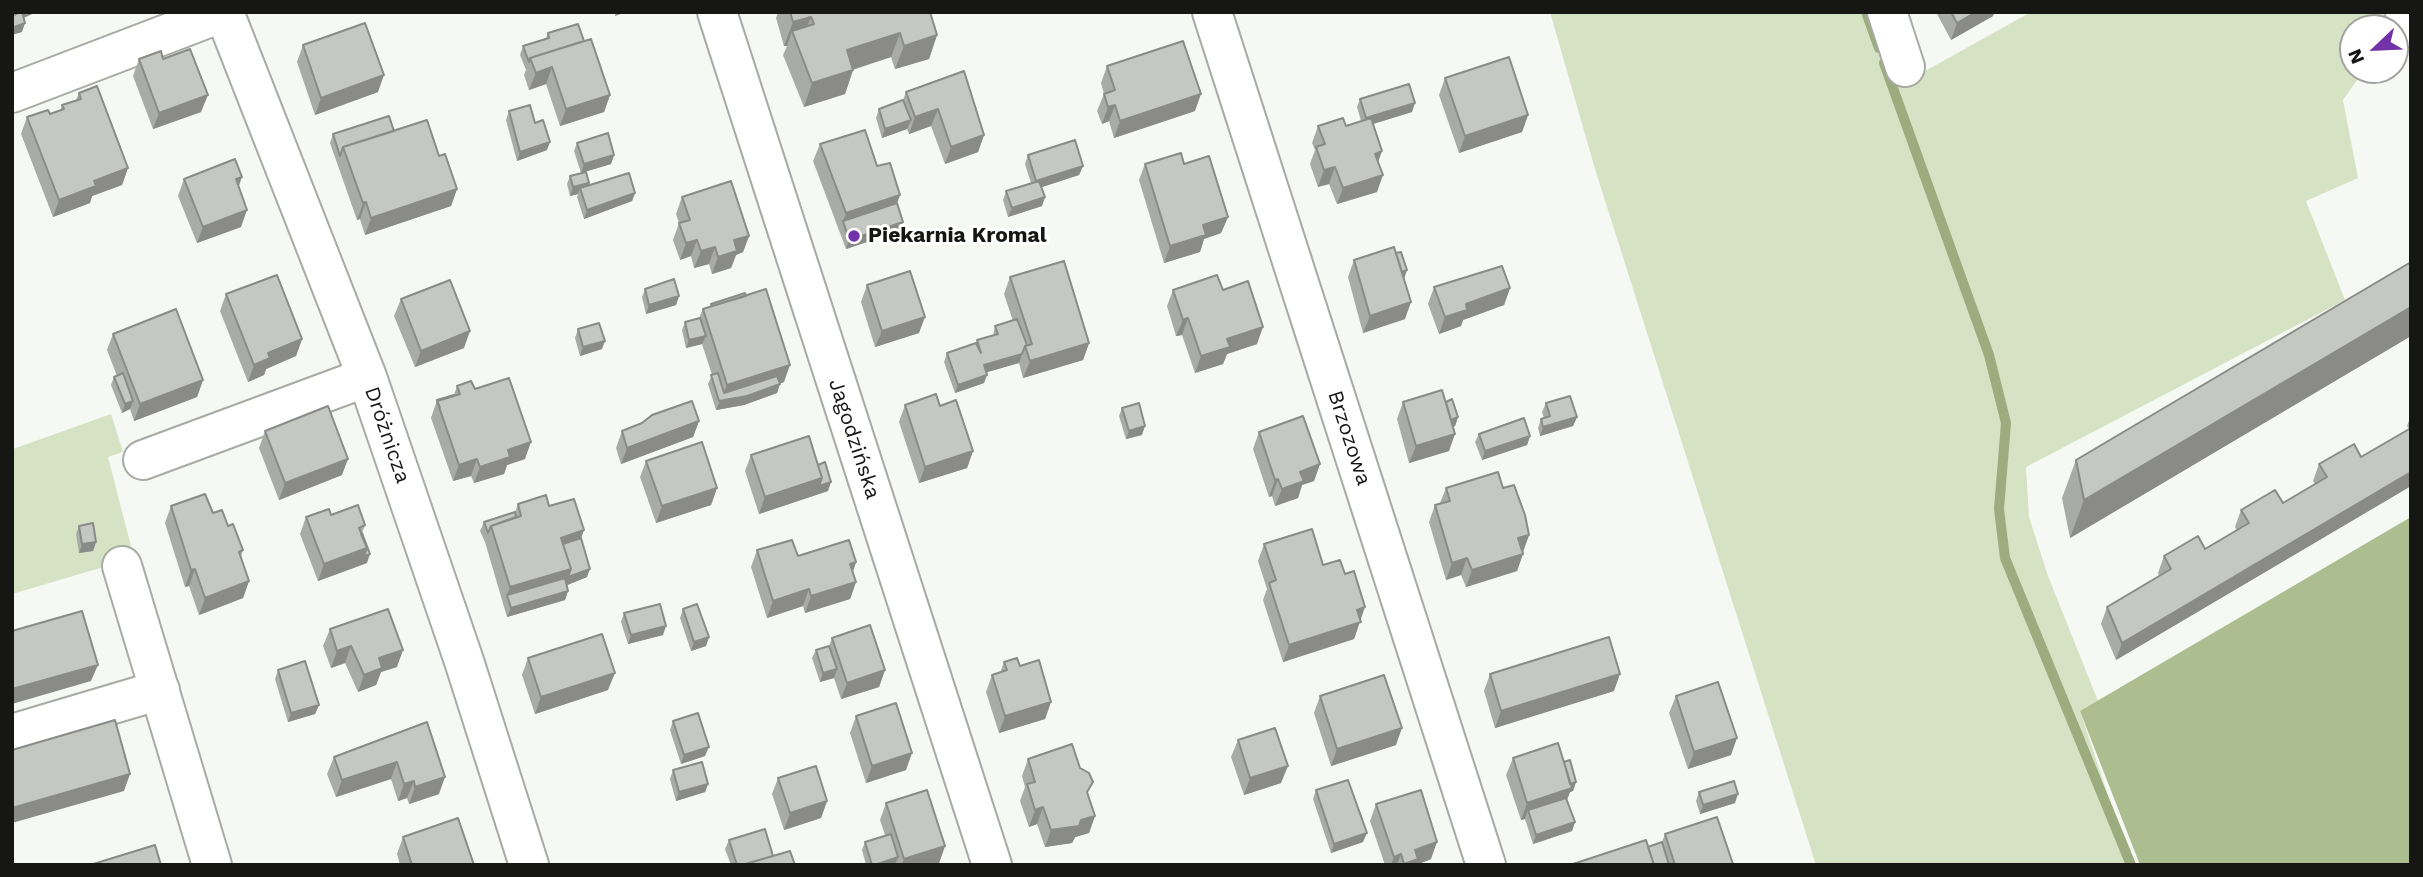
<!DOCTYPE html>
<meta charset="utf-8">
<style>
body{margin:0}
#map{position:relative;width:2423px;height:877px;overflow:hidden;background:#f6f8f3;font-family:"Work Sans",sans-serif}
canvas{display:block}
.frame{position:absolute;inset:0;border:14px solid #161715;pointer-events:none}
.north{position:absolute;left:2339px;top:14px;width:70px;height:70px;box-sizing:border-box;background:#fff;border:2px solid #a2a2a1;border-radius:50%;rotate:247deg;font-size:19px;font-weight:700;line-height:28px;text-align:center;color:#161715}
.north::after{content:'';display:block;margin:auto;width:24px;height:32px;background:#7233a8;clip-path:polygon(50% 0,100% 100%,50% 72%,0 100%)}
</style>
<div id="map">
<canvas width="2423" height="877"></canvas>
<div class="frame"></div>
<div class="north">N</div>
</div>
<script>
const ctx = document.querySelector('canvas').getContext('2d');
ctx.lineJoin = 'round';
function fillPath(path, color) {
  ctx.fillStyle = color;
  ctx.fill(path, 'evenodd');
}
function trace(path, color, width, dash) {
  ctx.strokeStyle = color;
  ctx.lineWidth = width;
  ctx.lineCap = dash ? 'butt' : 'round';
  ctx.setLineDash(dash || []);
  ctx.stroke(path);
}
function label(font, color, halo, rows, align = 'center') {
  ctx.font = font + ' "Work Sans",sans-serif';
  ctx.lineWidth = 6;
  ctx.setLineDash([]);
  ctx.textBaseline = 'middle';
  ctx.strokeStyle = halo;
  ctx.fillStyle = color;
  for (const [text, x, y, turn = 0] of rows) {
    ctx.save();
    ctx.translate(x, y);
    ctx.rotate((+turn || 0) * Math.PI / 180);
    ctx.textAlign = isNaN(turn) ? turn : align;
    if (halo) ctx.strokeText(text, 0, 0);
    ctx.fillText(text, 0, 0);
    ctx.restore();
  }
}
fillPath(new Path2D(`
 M1550,12H1875L1900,85L2031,12H2397L2395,28H2353V70H2364L2343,100L2358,178L2306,201L2345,300L2026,467L2029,517L2048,576L2098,701L2080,711L2131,865H1816L1595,169Z
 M111,414L123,452L108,457L134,558L12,594V447L13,449Z`), '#d6e2c4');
fillPath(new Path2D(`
 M2411,517V865H2140L2080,711Z`), '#acbd90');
trace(new Path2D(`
 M1866,12L1879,48
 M1884,63L1989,355L2006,423L1999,509L2005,558L2131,865`), '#9bac7f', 10);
const minor = new Path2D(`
 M717,12L992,865
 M1212,12L1486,865
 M1887,12L1905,67
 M2405,12L2411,27
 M12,93L224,12L367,377L464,661L529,865
 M143,460L367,377
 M122,566L212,865
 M12,734L160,690`);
trace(minor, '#a8aaa4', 42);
trace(minor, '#fff', 38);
fillPath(new Path2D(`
 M778,12H930L937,35L929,59L895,69L891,57L853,70L845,94L804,107L783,55L787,46H784L776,18Z
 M1936,12H1994L1993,16L1951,40Z
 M548,33L584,41L610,95L604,112L560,126L546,84L529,90L524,75L526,70L520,55L523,46L546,38Z
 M303,45L378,92L315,115L297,62Z
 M139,59H163L201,112L153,129L133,76Z
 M1107,66L1195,111L1114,138L1109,121L1102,124L1097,111L1104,94L1101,83Z
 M1445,78L1528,115L1522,132L1459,153L1439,95Z
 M906,92L984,135L978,152L945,164L931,126L909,134L907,129L882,138L876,118L879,109L903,100Z
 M79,93L128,168L122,185L92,196L90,203L53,217L21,134L27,117L50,114L60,111L62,105L76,100Z
 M1360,99L1412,112L1373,124L1378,162L1377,192L1337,204L1329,184L1318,187L1310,164L1315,150L1312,143L1318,126H1346L1361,121L1357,107Z
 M509,111L535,123L547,150L517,161L506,120Z
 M394,131L439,156L457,189L451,206L365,235L360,219L357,220L330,143L333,134Z
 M577,143L614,155L611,164L581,173L574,151Z
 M820,144L877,166L897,203L900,231L846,249L813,161Z
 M1028,155L1083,166L1079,175L1042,187L1045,197L1042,206L1008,217L1003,200L1006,191L1031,183L1025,164Z
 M1145,164H1184L1228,217L1221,233L1204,239L1200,252L1164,263L1139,180Z
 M570,176L588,186L635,193L632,201L584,219L577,197L578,194L570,196L567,184Z
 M184,179L239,187L241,227L197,243L178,196Z
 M682,197L749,236L743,252L736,255L731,268L712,274L709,264L694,268L691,256L680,260L673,240L679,223L676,214Z
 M1354,260L1404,279L1405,319L1363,333L1348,277Z
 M2411,262V336L2070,538L2062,498L2076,460Z
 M1010,277L1089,343L1083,360L1023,378L1019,363L986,372L984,383L955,393L944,362L947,353L976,344L977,340L993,336L995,326L1013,321L1004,294Z
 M867,285L919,333L875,347L861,302Z
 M1434,287L1510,288L1504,305L1463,320L1461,326L1439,334L1428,304Z
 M645,289L679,296L676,305L646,314L642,297Z
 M1173,290H1223L1257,344L1227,354L1223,364L1195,373L1182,335L1176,336L1167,306Z
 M226,294L302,339L296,356L266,369L264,375L248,382L220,311Z
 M401,299L464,348L415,367L394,316Z
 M711,304L784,382L780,383L777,393L744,405L716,410L708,384L712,375L702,344L686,348L682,330L685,322L699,318L703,309L710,307Z
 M578,329L602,349L580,356L575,338Z
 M113,334L203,380L197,397L134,421L130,409L122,413L111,385L114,377L117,376L107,350Z
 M457,386L475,389L525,459L507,465L504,474L474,483L471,476L453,481L431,418L437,400L454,395Z
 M1403,402H1446L1458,417L1455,426L1453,427L1449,451L1409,463L1397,419Z
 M1546,403L1577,417L1573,426L1540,436L1538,428L1541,419L1544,418L1542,412Z
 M905,405L940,406L973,451L967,468L919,483L899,422Z
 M1122,408L1142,435L1126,439L1119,416Z
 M2411,415V486L2116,660L2101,624L2107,607L2159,576L2158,573L2164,556L2205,549L2237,530L2235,527L2241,510L2283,503L2315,484L2313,481L2319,464L2361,457L2409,429L2407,426Z
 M699,421L693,437L621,464L616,448L622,431Z
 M265,431L342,475L279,500L259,448Z
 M1259,432L1320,464L1314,481L1302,485L1298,498L1275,506L1272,496L1269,497L1253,449Z
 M1479,434L1530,436L1527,445L1482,460L1475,442Z
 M751,455L818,465L828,491L759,514L745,471Z
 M646,461L717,488L711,505L656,523L640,477Z
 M1446,488H1503L1529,535L1517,571L1466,587L1461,575L1446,580L1429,522L1435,505L1440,503Z
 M518,504L549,506L581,538L587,577L567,585L568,591L565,600L507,617L485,542L480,531L484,522L515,512Z
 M171,506L213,513L228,526L243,550L241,557L249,581L243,598L199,615L189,586L185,587L165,523Z
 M331,515L365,525L362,533L367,563L318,581L300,534L306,517Z
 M79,526L96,542L93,551L79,553L76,534Z
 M1264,544L1323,565L1360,621L1354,639L1283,662L1263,600L1267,589L1258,561Z
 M757,550L798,556L856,562L853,572L856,582L850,599L805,613L803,606L767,618L751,567Z
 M683,609L709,637L706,646L691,651L680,618Z
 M624,613L663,635L628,644L621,622Z
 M330,629L397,667L381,672L376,685L358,692L345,663L331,668L323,646Z
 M832,638L885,670L879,687L841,699L834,678L820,682L812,658L816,650L829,646Z
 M528,658L608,690L535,714L522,675Z
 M1004,662L1020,666L1051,702L1045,719L999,733L986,692L992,675L1000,673Z
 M278,670L319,705L315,714L288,722L275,679Z
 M1490,674L1614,691L1495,728L1484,691Z
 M1320,696L1396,745L1331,766L1314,713Z
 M1676,696L1731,755L1688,769L1669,713Z
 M856,716L906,770L866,783L850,733Z
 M673,721L705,756L681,764L670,730Z
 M427,722L439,794L409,804L407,798L398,801L391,779L336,797L327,774L334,757Z
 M1238,740L1281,783L1244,795L1231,757Z
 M1513,758L1564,762L1576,782L1573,791L1570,792L1567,800L1575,822L1572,831L1533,844L1525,819L1521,820L1506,775Z
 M1028,759L1088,795L1095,816L1089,833L1075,837L1072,843L1045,847L1037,824L1029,827L1020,801L1025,787L1022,776Z
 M673,770L708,784L705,792L676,801L670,779Z
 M778,778L827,801L821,818L784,830L772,794Z
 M1316,790L1363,842L1331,853L1313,799Z
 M1699,792L1735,803L1700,814L1696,801Z
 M886,803L945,846L939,863L932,865H866L862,850L865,842L885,835L880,820Z
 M1376,804L1431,859L1416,865H1385L1370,821Z
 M1665,834L1733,864L1570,865L1648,847L1662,842Z
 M403,837L474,865H400L397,854Z
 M729,840L773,856L795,865H731L725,849Z`), '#a9aba7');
fillPath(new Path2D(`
 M12,12H37L12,23Z
 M616,12H626L615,16Z
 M1976,12H1994L1993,16L1951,40L1957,23Z
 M811,17L802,41L792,31L787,46H784L793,22Z
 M25,23L22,32L12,35V28Z
 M900,33L891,57L838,74L847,50Z
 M937,35L929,59L895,69L904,46Z
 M552,67L546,84L529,90L536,73Z
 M853,70L845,94L804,107L812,83Z
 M384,75L378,92L315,115L321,98Z
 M1201,94L1195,111L1114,138L1120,121Z
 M208,95L201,112L153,129L159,113Z
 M610,95L604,112L560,126L566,109Z
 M1415,103L1412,112L1363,127L1366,118Z
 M1115,105L1109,121L1102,124L1108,107Z
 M938,109L931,126L909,134L915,117Z
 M1528,115L1522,132L1459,153L1465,136Z
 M911,120L907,129L882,138L885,129Z
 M984,135L978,152L945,164L951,147Z
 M550,142L547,150L517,161L520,152Z
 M1382,151L1376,168L1375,154Z
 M614,155L611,164L581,173L584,164Z
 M1083,166L1079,175L1033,190L1036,181Z
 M1335,167L1329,184L1318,187L1324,170Z
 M128,168L122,185L92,196L90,203L53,217L59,200L94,181Z
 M1383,175L1377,192L1337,204L1343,188Z
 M242,177L236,194V179Z
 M589,183L586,192L580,188L578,194L570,196L573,187Z
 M457,189L451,206L365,235L371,218Z
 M635,193L632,201L584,219L587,210Z
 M900,195L894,212L843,221L846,213Z
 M1045,197L1042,206L1008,217L1012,208Z
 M366,202L360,219L357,220L363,203Z
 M247,210L241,227L197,243L203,227Z
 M1228,217L1221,233L1204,239L1200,252L1164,263L1170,246L1203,225Z
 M903,222L900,231L846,249L849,240Z
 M749,236L743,252L736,255L731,268L712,274L718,257L734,240Z
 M697,240L691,256L680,260L686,243Z
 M715,247L709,264L694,268L701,251Z
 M1407,270L1404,279L1397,274Z
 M1510,288L1504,305L1463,320L1461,326L1439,334L1445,317L1466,304Z
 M679,296L676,305L646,314L649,305Z
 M1411,302L1405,319L1363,333L1370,316Z
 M2411,307V336L2070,538L2084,500Z
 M925,317L919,333L875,347L882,331Z
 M1188,318L1182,335L1176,336L1183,320Z
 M1263,327L1257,344L1227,354L1223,364L1195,373L1201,356L1227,339Z
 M470,331L464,348L415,367L421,351Z
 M706,336L702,344L686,348L689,340Z
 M302,339L296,356L266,369L264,375L248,382L254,365L268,353Z
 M605,341L602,349L580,356L583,347Z
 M1089,343L1083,360L1023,378L1030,361Z
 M1022,354L1019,363L981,374L984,365Z
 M790,365L784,382L728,400L780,384L777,393L744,405L716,410L727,385Z
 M987,375L984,383L955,393L958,385Z
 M203,380L197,397L134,421L140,404Z
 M133,401L130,409L122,413L125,404Z
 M1458,417L1455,426L1443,431L1446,422Z
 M1577,417L1573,426L1540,436L1543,427Z
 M699,421L693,437L621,464L627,448Z
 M1145,426L1142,435L1126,439L1129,431Z
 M1455,434L1449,451L1409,463L1416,446Z
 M1530,436L1527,445L1482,460L1485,451Z
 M531,442L525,459L507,465L504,474L474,483L480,467L508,450Z
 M973,451L967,468L919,483L925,467Z
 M348,459L342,475L279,500L285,483Z
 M477,459L471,476L453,481L459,465Z
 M1320,464L1314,481L1302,485L1298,498L1275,506L1282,489L1300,472Z
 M2411,472V486L2116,660L2122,643Z
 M822,478L816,495L759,514L765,497Z
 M1278,479L1272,496L1269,497L1275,480Z
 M831,482L828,491L816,495L819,486Z
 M717,488L711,505L656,523L662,506Z
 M584,530L578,547L560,553L561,538Z
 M1529,535L1523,551L1518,538Z
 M96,542L93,551L79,553L82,544Z
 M367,548L370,554L367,563L318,581L324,564Z
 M1523,554L1517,571L1466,587L1472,570Z
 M1467,558L1461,575L1446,580L1452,563Z
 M856,562L850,579V564Z
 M195,569L189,586L185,587L191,570Z
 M571,569H590L587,577L565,586L507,595L510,587Z
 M249,581L243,598L199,615L205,598Z
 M856,582L850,599L805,613L811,596Z
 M809,589L803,606L767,618L773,601Z
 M568,591L565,600L507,617L511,608Z
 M1365,607L1354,639L1283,662L1289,645L1357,610Z
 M666,626L663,635L628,644L631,635Z
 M709,637L706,646L691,651L694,642Z
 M351,646L345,663L331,668L337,651Z
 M403,650L397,667L381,672L376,685L358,692L364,675L379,658Z
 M98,665L91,681L12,704V689Z
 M837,669L834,678L820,682L823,673Z
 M885,670L879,687L841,699L847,683Z
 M615,673L608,690L535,714L541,697Z
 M1620,674L1614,691L1495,728L1501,711Z
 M1051,702L1045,719L999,733L1005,716Z
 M319,705L315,714L288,722L291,713Z
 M1402,728L1396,745L1331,766L1337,749Z
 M1737,738L1731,755L1688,769L1694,752Z
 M709,747L705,756L681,764L684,755Z
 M912,753L906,770L866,783L872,766Z
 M397,762L391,779L336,797L342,780Z
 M1288,766L1281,783L1244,795L1250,778Z
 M130,774L124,791L12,823V808Z
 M445,777L439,794L409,804L415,787Z
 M414,781L407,798L398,801L404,784Z
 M1576,782L1573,791L1570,792L1565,804L1528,810L1525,819L1521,820L1527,803L1565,786Z
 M708,784L705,792L676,801L679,792Z
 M1738,794L1735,803L1700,814L1703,805Z
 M827,801L821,818L784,830L790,813Z
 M1043,807L1037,824L1029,827L1035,810Z
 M1095,816L1089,833L1075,837L1072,843L1045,847L1051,830Z
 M1575,822L1572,831L1533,844L1536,835Z
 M1367,833L1363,842L1331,853L1334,844Z
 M1437,842L1431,859L1416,865H1403L1415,850Z
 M945,846L939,863L932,865H902L904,859Z
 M1401,854L1397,865H1391L1394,857Z
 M898,857L895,865H875Z`), '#8a8b88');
const building = new Path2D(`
 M20,12H22L25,23L12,28V16Z
 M790,12H930L937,35L904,46L900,33L847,50L853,70L812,83L792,31L814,24L811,17L793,22Z
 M1951,12H1976L1957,23Z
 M365,23L384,75L321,98L303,45Z
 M578,24L584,41L530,58L529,62L523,46L549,38L548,33Z
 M591,39L610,95L566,109L552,67L536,73L530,58Z
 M1183,41L1201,94L1120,121L1115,105L1108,107L1104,94L1115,90L1107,66Z
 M190,49L208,95L159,113L139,59L161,51L163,59Z
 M1509,57L1528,115L1465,136L1445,78Z
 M964,71L984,135L951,147L938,109L915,117L906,92Z
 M1409,84L1415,103L1366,118L1360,99Z
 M97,86L128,168L94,181L96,186L59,200L27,117L48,110L50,114L64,109L62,105L81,99L79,93Z
 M903,100L911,120L885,129L879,109Z
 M530,105L535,123L543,120L550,142L520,152L509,111Z
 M389,116L394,131L343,147L340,156L333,134Z
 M1343,118L1346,126L1371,118L1382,151L1375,154L1383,175L1343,188L1335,167L1324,170L1316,147L1325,144L1318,126Z
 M427,120L439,156L445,154L457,189L371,218L366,202L363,203L343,147Z
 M865,130L877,166L890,163L900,195L846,213L820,144Z
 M608,133L614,155L584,164L577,143Z
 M1075,140L1083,166L1036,181L1028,155Z
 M1181,153L1184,164L1209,156L1228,217L1203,225L1206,235L1170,246L1145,164Z
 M235,159L242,177L236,179L247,210L203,227L184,179Z
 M586,172L589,183L573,187L570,176Z
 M629,173L635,193L587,210L580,188Z
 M731,181L749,236L734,240L737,251L718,257L715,247L701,251L697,240L686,243L679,223L690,220L682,197Z
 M1039,181L1045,197L1012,208L1006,191Z
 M897,203L903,222L849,240L843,221Z
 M1394,247L1411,302L1370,316L1354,260Z
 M1401,252L1407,270L1402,272L1396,253Z
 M1064,261L1089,343L1030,361L1025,346L1032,344L1010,277Z
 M2411,262V307L2084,500L2076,460Z
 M1502,266L1510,288L1466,304L1467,310L1445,317L1434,287Z
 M910,271L925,317L882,331L867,285Z
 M277,275L302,339L268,353L270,358L254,365L226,294Z
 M1217,275L1223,290L1248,281L1263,327L1227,339L1230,347L1201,356L1188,318L1183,320L1173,290Z
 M674,279L679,296L649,305L645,289Z
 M450,280L470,331L421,351L401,299Z
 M766,289L790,365L727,385L703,309Z
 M745,293L746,296L712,306L711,304Z
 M176,309L203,380L140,404L113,334Z
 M700,318L706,336L689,340L685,322Z
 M1017,319L1027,345L1025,346L1022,354L984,365L987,375L958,385L947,353L976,343L981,353L977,340L998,334L995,326Z
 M599,323L605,341L583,347L578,329Z
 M123,373L133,401L125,404L114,377Z
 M718,373L724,393L777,376L780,384L747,396L719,401L711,375Z
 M509,378L531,442L508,450L510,457L480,467L477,459L459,465L437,401L460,394L457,386L471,381L475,389Z
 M1442,390L1455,434L1416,446L1403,402Z
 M936,394L940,406L956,400L973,451L925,467L905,405Z
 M454,395V396L437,401L440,408L437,400Z
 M1570,396L1577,417L1543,427L1541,419L1550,416L1546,403Z
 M1452,399L1458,417L1451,420L1446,402Z
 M692,401L699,421L627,448L622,431L642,423L652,415Z
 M1139,403L1145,426L1129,431L1122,408Z
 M328,406L348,459L285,483L265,431Z
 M1303,416L1320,464L1300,472L1304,481L1282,489L1278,479L1275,480L1259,432Z
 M1524,418L1530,436L1485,451L1479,434Z
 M2411,428V472L2122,643L2107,607L2171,569L2164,556L2198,536L2205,549L2249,523L2241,510L2275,490L2283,503L2327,477L2319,464L2354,444L2361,457Z
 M809,436L822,478L765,497L751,455Z
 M702,442L717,488L662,506L646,461Z
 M825,462L831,482L819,486L822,478L818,465Z
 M1498,472L1503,488L1514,485L1525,515L1529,535L1518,538L1523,554L1472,570L1467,558L1452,563L1435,505L1450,501L1446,488Z
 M205,494L213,513L222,510L228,526L233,524L243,550L239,552L249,581L205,598L195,569L191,570L171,506Z
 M546,495L549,506L574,499L584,530L561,538L571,569L510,587L491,526L521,516L518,504Z
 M358,505L365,525L359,528L367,548L324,564L306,517L329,509L331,515Z
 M515,512L516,517L491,526L488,533L484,522Z
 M93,523L96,542L82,544L79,526Z
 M1312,529L1323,565L1340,560L1345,574L1354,571L1365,607L1357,610L1361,622L1289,645L1269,583L1276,580L1264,544Z
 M362,533L370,554L364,556L367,548L361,534Z
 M581,538L590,569L568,577L571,569L563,544Z
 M792,540L798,556L849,540L856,562L850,564L856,582L811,596L809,589L773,601L757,550Z
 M565,578L568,591L511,608L507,595Z
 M660,604L666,626L631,635L624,613Z
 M697,604L709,637L694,642L683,609Z
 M388,609L403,650L379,658L382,668L364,675L351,646L337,651L330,629Z
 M82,611L98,665L12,689V631Z
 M870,625L885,670L847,683L832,638Z
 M602,634L615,673L541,697L528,658Z
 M1609,637L1620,674L1501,711L1490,674Z
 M829,646L837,669L823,673L816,650Z
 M1017,658L1020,666L1039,660L1051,702L1005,716L992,675L1007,670L1004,662Z
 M305,661L319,705L291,713L278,670Z
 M1384,675L1402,728L1337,749L1320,696Z
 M1718,682L1737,738L1694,752L1676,696Z
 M896,703L912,753L872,766L856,716Z
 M698,713L709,747L684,755L673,721Z
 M115,720L130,774L12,808V750Z
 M427,722L445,777L415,787L414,781L404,784L397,762L342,780L334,757Z
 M1275,728L1288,766L1250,778L1238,740Z
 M1558,743L1572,788L1527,803L1513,758Z
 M1072,744L1080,768L1089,773L1093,782L1087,792L1095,816L1081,820L1079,826L1051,830L1043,807L1035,810L1027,784L1035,782L1028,759Z
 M1570,760L1576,782L1570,784L1564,762Z
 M702,762L708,784L679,792L673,770Z
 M816,766L827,801L790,813L778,778Z
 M1348,780L1367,833L1334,844L1316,790Z
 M1734,781L1738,794L1703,805L1699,792Z
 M927,790L945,846L904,859L886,803Z
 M1421,790L1437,842L1415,850L1418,859L1404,864L1401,854L1394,857L1376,804Z
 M1566,798L1575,822L1536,835L1528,810Z
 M1717,817L1733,864L1675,865L1665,834Z
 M458,818L474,865H412L403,837Z
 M765,829L773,856L742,865H737L729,840Z
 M891,834L898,857L875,865H872L865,842Z
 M1646,840L1654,865H1570Z
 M1662,842L1669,865H1654L1648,847Z
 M155,845L161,865H90Z
 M790,851L795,865H742Z`);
fillPath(building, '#c5c7c2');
trace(building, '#8a8b88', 2);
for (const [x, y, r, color] of [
 [854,236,7,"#7233a8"]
]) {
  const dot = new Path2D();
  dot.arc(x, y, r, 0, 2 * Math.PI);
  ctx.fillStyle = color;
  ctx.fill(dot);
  trace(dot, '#fff', 2.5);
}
label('bold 21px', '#161715', '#fff', [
 ["Piekarnia Kromal",868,236]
], 'left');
label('21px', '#161715', '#fff', [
 ["Dróżnicza",387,435,71],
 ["Brzozowa",1349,438,72],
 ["Jagodzińska",854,439,72]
]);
</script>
